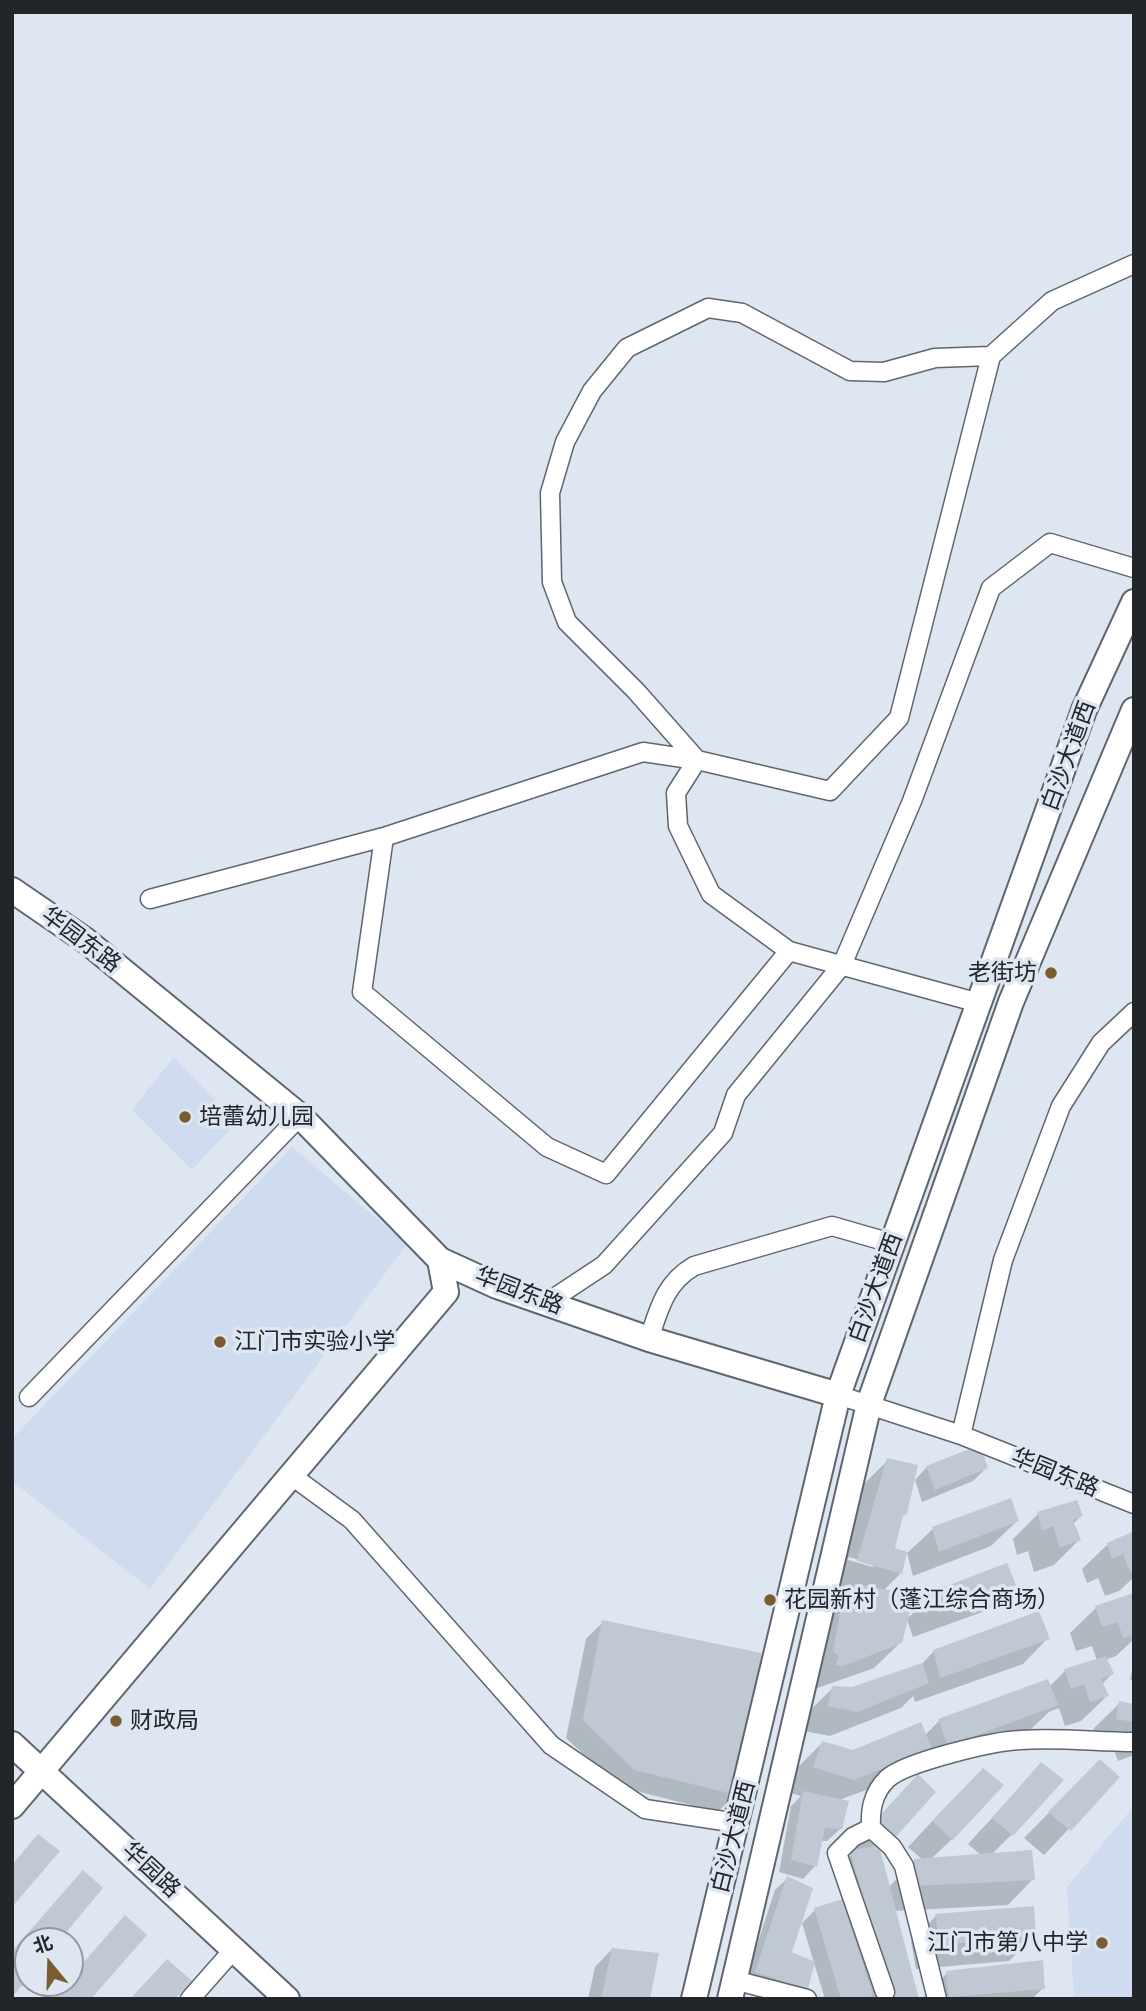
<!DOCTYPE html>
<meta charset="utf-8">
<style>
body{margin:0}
#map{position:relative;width:1146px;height:2011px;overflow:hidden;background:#dde6f1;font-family:Raleway,"Noto Sans SC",sans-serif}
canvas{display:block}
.frame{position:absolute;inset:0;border:14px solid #222529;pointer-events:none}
.north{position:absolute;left:14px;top:1927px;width:70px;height:70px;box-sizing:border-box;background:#dde6f1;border:2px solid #9299a1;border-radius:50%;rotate:341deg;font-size:19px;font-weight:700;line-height:28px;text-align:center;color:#222529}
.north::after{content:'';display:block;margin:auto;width:24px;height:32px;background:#795d30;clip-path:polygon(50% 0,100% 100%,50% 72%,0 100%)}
</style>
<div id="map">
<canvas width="1146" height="2011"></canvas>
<div class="frame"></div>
<div class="north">北</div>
</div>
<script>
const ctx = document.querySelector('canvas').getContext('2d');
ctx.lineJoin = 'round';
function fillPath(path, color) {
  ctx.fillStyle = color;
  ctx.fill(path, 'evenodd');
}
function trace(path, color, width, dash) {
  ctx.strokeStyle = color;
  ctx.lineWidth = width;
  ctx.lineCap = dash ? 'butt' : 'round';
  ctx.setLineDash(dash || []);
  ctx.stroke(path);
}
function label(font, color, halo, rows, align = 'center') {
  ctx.font = font + ' Raleway,"Noto Sans SC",sans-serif';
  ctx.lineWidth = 7;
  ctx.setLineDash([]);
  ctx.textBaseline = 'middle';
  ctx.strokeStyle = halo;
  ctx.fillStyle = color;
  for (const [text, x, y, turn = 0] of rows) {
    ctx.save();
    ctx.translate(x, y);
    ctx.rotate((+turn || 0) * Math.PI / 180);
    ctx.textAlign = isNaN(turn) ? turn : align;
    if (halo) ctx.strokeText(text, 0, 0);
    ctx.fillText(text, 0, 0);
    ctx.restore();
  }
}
fillPath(new Path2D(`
 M174,1057L236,1123L192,1170L132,1110Z
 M292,1147L407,1244L150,1589L12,1481V1439Z
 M1134,1806V1999H1074L1067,1887Z`), '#cfdcef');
fillPath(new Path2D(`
 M888,1460L906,1513L900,1519L893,1549L901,1573L883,1591L900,1643L874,1668L812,1690L819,1623L850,1591L833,1586L863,1485ZM849,1557L873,1564V1567L848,1560Z
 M927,1467L986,1468L973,1481L922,1502L915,1480Z
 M1038,1514L1081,1516L1073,1524L1079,1540L1054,1565L1034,1572L1028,1551L1017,1555L1013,1539Z
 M1017,1521L991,1546L913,1576L907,1553L933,1529Z
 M1134,1533V1577L1119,1591L1105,1596L1098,1578L1087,1583L1082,1569L1108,1544Z
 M1014,1585L988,1610L913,1637L907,1619L932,1594Z
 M1134,1595V1639L1116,1656L1105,1660L1112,1674L1102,1684L1107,1696L1081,1721L1065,1726L1059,1708L1049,1712L1030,1730L839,1800L840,1829L827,1841H821L815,1866L803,1879L779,1872L791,1806L801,1796L788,1792L797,1768L822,1743L853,1752L925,1735L939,1721L1049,1687L1065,1671L1097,1661L1092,1646L1076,1651L1070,1633L1096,1608Z
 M603,1622L735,1794L718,1812L617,1786L566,1738L586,1639Z
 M1048,1638L1023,1664L915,1702L913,1696L901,1708L830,1736L804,1731L807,1713L833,1688L852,1689L920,1666L933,1652Z
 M1134,1662V1680H1130Z
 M1120,1703L1134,1706V1755L1118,1761L1113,1748L1091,1744L1094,1728Z
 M1100,1761L1118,1777L1044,1855L1024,1838Z
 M1041,1765L1012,1834L991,1855L1033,1879L1008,1905L894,1911L917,1999H871V1996L867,1999H825L802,1923L815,1910L842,1900L833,1870L855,1852L851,1848L893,1802L892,1838L878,1852L888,1888L914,1861L923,1860L908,1847L957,1795L952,1839L930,1860L982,1856L968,1844Z
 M788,1878L790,1953L806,1988L795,1999L744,1984L775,1890Z
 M936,1916L1035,1936L1009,1961L916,1969L911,1941Z
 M612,1949L648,1999H588L595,1967Z
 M947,1973L1043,1988L1032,1999H922Z`), '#0003');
fillPath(new Path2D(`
 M980,1445L988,1468L935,1490L926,1466Z
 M887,1458L918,1465L907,1514L903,1515L895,1548L907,1552L902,1574L857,1561Z
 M1011,1498L1019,1521L939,1552L932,1527Z
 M1077,1500L1083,1516L1073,1520L1081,1540L1060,1548L1053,1526L1042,1531L1037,1512Z
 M1134,1531V1571L1130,1572L1123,1554L1112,1559L1107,1543Z
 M1007,1563L1016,1585L939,1613L931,1592Z
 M855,1584L910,1594L907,1606L911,1607L902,1643L843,1666L836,1665L839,1656L833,1651L843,1596H850Z
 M1134,1593V1634L1123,1638L1118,1622L1102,1627L1095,1606Z
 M1039,1611L1050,1639L940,1678L933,1650Z
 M602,1620L761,1653L769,1674L737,1795L634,1770L583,1720Z
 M1106,1656L1114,1674L1101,1679L1109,1696L1090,1702L1084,1684L1071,1689L1064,1669Z
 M922,1663L929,1683L857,1712L828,1706L832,1686L852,1687Z
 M1048,1679L1058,1705L948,1746L938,1719Z
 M1119,1701L1134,1704V1722L1116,1719Z
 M921,1722L932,1749L854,1780L813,1767L822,1741L853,1750Z
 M1100,1759L1120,1777L1071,1831L1048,1812Z
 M1041,1762L1064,1780L1013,1836L992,1818Z
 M983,1768L1004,1785L953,1840L932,1821Z
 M918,1774L936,1792L894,1839L875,1821Z
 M803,1791L849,1801L842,1829L825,1828L817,1867L791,1860Z
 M38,1834L60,1851L12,1907V1865Z
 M879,1845L919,1999H893L850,1851Z
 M1032,1850L1035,1880L915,1886L914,1859Z
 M83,1870L103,1888L59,1941H28V1978L12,1997V1951Z
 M787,1876L813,1888L792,1952L815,1962L808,1989L755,1972Z
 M842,1899L873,1995L862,1999H841L814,1908Z
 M1034,1906L1036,1936L940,1945L935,1914Z
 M125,1915L147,1935L91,1999H52L66,1983H70V1978Z
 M612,1948L659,1953L650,1999H601Z
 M167,1959L192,1981L175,1999H130Z
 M1043,1960L1045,1989L949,1997L946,1971Z`), '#c0c8d4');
const street = new Path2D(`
 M697,760L676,793L678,826L711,894L789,951L606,1174L547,1147L362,992L384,837L643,752L697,760L830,791L899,718L991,356L1052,301L1134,264
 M697,760L636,691L567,622L552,582L550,493L565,442L592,391L627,348L708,308L742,313L850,371L884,372L935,358L991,356
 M150,899L384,837
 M789,951L979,1003
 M548,1302L604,1265L723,1133L736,1095L842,965L912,801L991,588L1050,543L1134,568
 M649,1339C659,1309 665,1283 694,1266L832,1226L891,1243
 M838,1395L961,1435L1134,1504
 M29,1397L300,1116
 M961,1435L1003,1260L1061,1106L1101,1043L1134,1012
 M292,1476L352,1520L551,1745L645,1809L737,1823
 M871,1828L853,1837L837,1853L885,1992
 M734,1980L807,1999
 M190,1999L235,1948
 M937,1999L904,1866L892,1847L871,1828C870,1809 873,1793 887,1779C905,1762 994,1741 1020,1740C1058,1737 1096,1742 1134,1742`);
const secondary = new Path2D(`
 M12,890L85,940L300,1116L440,1260L497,1286L649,1339L838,1395
 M12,1744L287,1999
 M12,1806L446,1292L440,1260
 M694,1999L838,1395L1084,710L1134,602
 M730,1999L869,1404L1011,1002L1134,710`);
trace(street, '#5f6670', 21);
trace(secondary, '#5f6670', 28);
trace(street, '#fff', 18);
trace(secondary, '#fff', 24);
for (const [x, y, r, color] of [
 [1051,973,7,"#795d30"],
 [185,1117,7,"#795d30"],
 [220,1342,7,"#795d30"],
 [770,1600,7,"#795d30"],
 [116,1721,7,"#795d30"],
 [1102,1943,7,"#795d30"]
]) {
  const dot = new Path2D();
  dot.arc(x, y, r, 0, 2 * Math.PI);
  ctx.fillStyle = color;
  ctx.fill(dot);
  trace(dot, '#dde6f1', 2.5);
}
label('23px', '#222529', '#dde6f1', [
 ["白沙大道西",1069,756,-70],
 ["华园东路",81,940,37],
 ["白沙大道西",876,1288,-70],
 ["华园东路",519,1291,21],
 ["华园东路",1055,1473,22],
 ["白沙大道西",734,1837,-76],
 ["华园路",151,1870,43]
]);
label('23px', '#222529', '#dde6f1', [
 ["老街坊",1037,973,"right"],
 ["培蕾幼儿园",199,1117],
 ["江门市实验小学",234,1342],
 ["花园新村（蓬江综合商场）",784,1600],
 ["财政局",130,1721],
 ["江门市第八中学",1088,1943,"right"]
], 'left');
</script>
